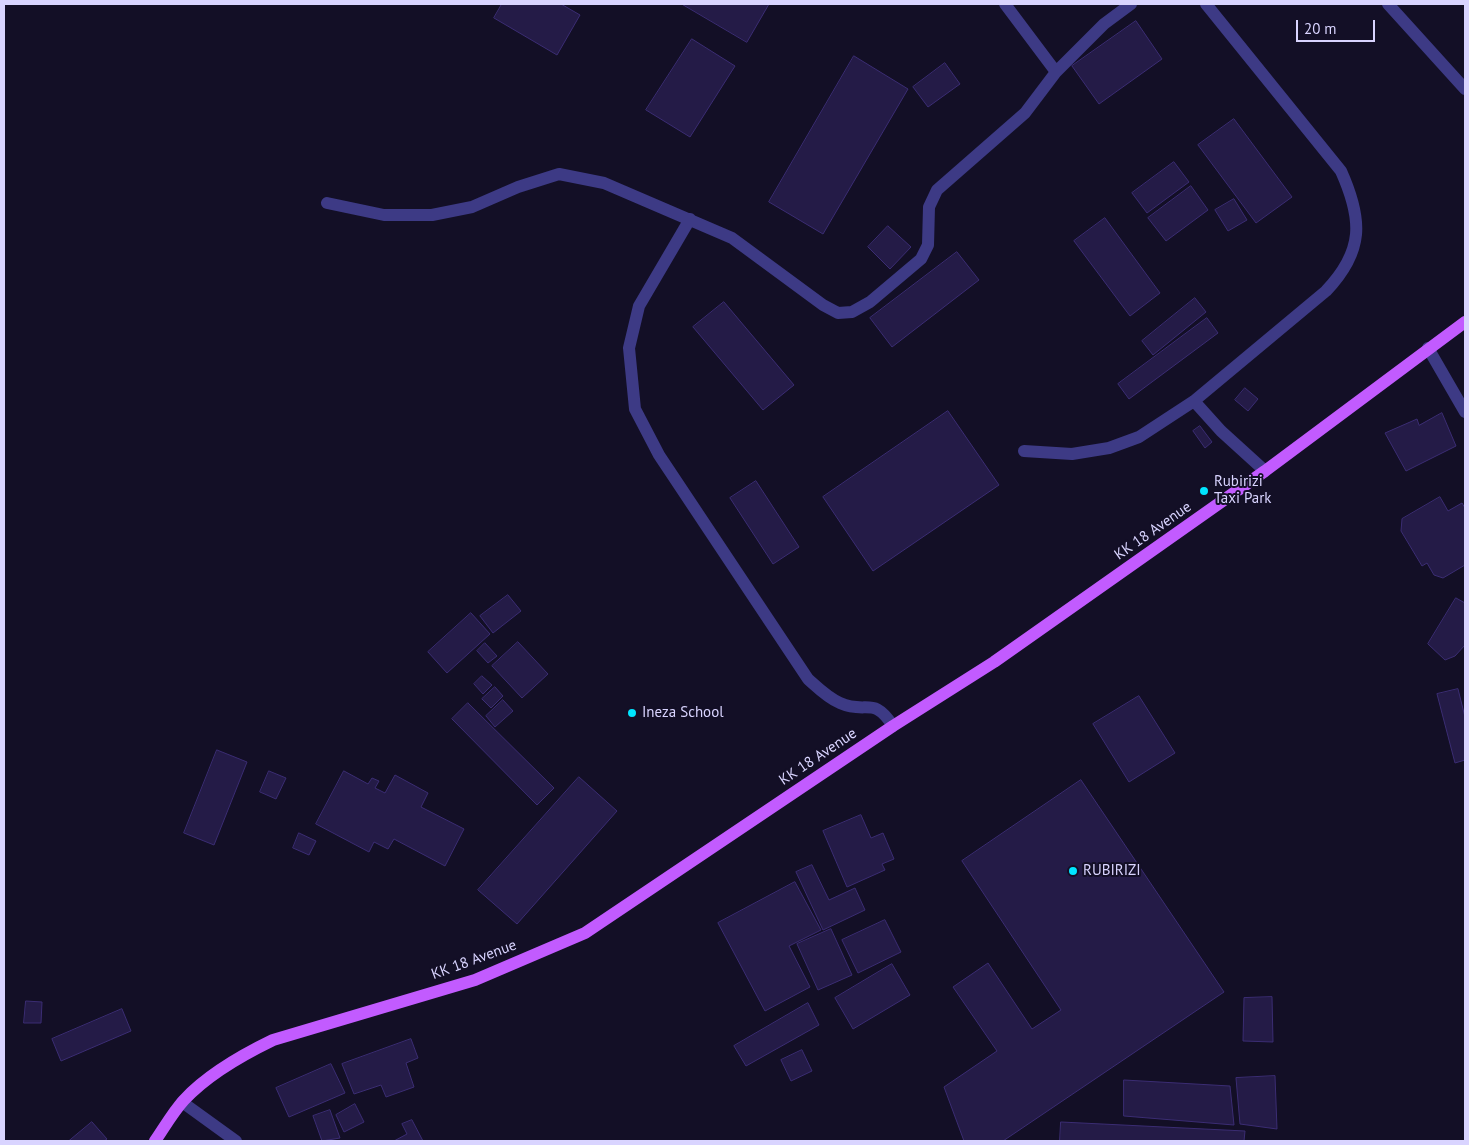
<!DOCTYPE html>
<style>
body{margin:0}
#map{position:relative;width:1469px;height:1145px;overflow:hidden;background:#130f26;font-family:"PT Sans",sans-serif}
canvas{display:block}
.frame{position:absolute;inset:0;border:5px solid #d9d4ff;pointer-events:none}
.scale{position:absolute;left:1296px;top:20px;width:79px;height:22px;box-sizing:border-box;border:2px solid #d9d4ff;border-top:0;padding-left:6px;font-size:15px;line-height:18px;white-space:nowrap;color:#d9d4ff;-webkit-text-stroke:4px #130f26;paint-order:stroke}
</style>
<div id="map">
<canvas width="1469" height="1145"></canvas>
<div class="frame"></div>
<div class="scale">20 m</div>
</div>
<script>
const ctx = document.querySelector('canvas').getContext('2d');
ctx.lineJoin = 'round';
function fillPath(path, color) {
  ctx.fillStyle = color;
  ctx.fill(path, 'evenodd');
}
function trace(path, color, width, dash) {
  ctx.strokeStyle = color;
  ctx.lineWidth = width;
  ctx.lineCap = dash ? 'butt' : 'round';
  ctx.setLineDash(dash || []);
  ctx.stroke(path);
}
function label(font, color, halo, rows, align = 'center') {
  ctx.font = font + ' "PT Sans",sans-serif';
  ctx.lineWidth = 4;
  ctx.setLineDash([]);
  ctx.textBaseline = 'middle';
  ctx.strokeStyle = halo;
  ctx.fillStyle = color;
  for (const [text, x, y, turn = 0] of rows) {
    ctx.save();
    ctx.translate(x, y);
    ctx.rotate((+turn || 0) * Math.PI / 180);
    ctx.textAlign = isNaN(turn) ? turn : align;
    if (halo) ctx.strokeText(text, 0, 0);
    ctx.fillText(text, 0, 0);
    ctx.restore();
  }
}
const building = new Path2D(`
 M502,4H561L580,15L557,55L494,18Z
 M682,4H769L747,42Z
 M1136,21L1162,59L1099,104L1072,66Z
 M692,39L735,66L690,137L646,110Z
 M854,56L908,89L823,234L769,202Z
 M945,63L960,84L928,107L913,87Z
 M1234,119L1292,197L1256,223L1198,145Z
 M1174,162L1189,182L1147,213L1132,193Z
 M1191,186L1208,210L1166,241L1148,218Z
 M1234,199L1247,220L1228,231L1215,210Z
 M1105,218L1160,293L1130,316L1074,241Z
 M888,226L911,247L890,269L868,247Z
 M957,252L979,280L892,347L870,318Z
 M1195,298L1206,312L1153,355L1142,341Z
 M724,302L794,385L763,410L693,327Z
 M1207,318L1218,333L1129,399L1118,384Z
 M1245,388L1258,399L1248,411L1235,400Z
 M948,411L999,485L873,571L823,497Z
 M1442,413L1456,446L1406,471L1385,433L1417,419L1419,425Z
 M1200,426L1212,442L1205,448L1193,431Z
 M756,481L799,547L773,564L730,498Z
 M1440,497L1448,511L1462,503L1465,508V565L1443,578L1434,575L1427,563L1422,566L1401,531L1402,519Z
 M508,595L521,611L493,633L480,616Z
 M1456,598L1465,603V645L1455,656L1445,660L1428,644Z
 M471,613L490,634L447,673L428,652Z
 M518,642L548,674L522,698L492,666Z
 M485,643L497,656L488,663L477,651Z
 M482,676L492,685L483,694L474,684Z
 M495,687L503,696L491,708L482,699Z
 M1458,689L1465,717V760L1455,763L1437,694Z
 M1139,696L1175,753L1129,782L1093,724Z
 M503,700L513,711L495,727L486,716Z
 M468,703L554,788L537,805L452,719Z
 M217,750L247,762L214,845L184,833Z
 M269,771L286,778L276,799L260,792Z
 M344,771L368,784L372,778L379,781L375,788L385,793L395,775L428,793L421,807L464,829L445,866L394,839L388,849L374,842L369,852L316,824Z
 M579,777L617,811L517,924L478,890Z
 M1081,780L1224,992L1003,1141H964L944,1087L997,1051L953,987L988,963L1032,1029L1061,1010L962,861Z
 M861,815L871,838L883,833L894,859L882,864L885,870L847,887L823,831Z
 M299,833L316,841L309,855L293,848Z
 M812,865L829,900L855,888L865,910L823,930L796,872Z
 M795,882L821,930L789,946L810,987L765,1011L718,923Z
 M885,920L901,952L858,973L842,940Z
 M831,929L852,975L818,990L797,944Z
 M892,964L910,995L853,1029L835,998Z
 M1272,997L1273,1042L1243,1041L1244,998Z
 M26,1001L42,1002L41,1023H24Z
 M808,1003L819,1025L746,1066L734,1046Z
 M122,1009L131,1031L61,1061L52,1039Z
 M411,1039L418,1058L406,1063L414,1087L386,1097L381,1085L354,1094L342,1064Z
 M802,1050L812,1071L791,1081L781,1060Z
 M331,1064L345,1093L289,1117L276,1088Z
 M1275,1076L1277,1129L1240,1124L1236,1078Z
 M1124,1080L1230,1086L1234,1125L1124,1116Z
 M355,1104L364,1122L344,1132L336,1115Z
 M330,1110L340,1138L322,1141L313,1116Z
 M412,1120L423,1141H394L407,1134L402,1124Z
 M92,1122L107,1139L104,1141H69Z
 M1061,1122L1245,1131L1244,1141H1060Z`);
fillPath(building, '#241b47');
trace(building, '#3b2d73', 1);
trace(new Path2D(`
 M1005,4L1056,72
 M1388,4L1465,89
 M327,203L384,215H432L472,207L518,187L559,174L604,183L732,238L823,305L838,313L852,312L870,302L921,259L928,245L929,207L937,190L1025,113L1056,72L1104,24L1131,4
 M690,219L639,306L629,348L635,409L659,455L808,679C818,688 828,698 840,703C867,715 873,695 893,726
 M1428,348L1465,412
 M1194,401L1221,431L1265,471
 M1024,451L1072,454L1109,448L1139,437L1194,401L1326,291C1364,251 1363,220 1341,171L1206,4
 M182,1102L236,1141`), '#3d3a85', 12);
trace(new Path2D(`
 M155,1141C164,1128 173,1112 184,1100C208,1074 242,1055 273,1040L475,980L585,933L893,726L994,662L1265,471L1465,322`), '#c25bff', 12);
for (const [x, y, r, color] of [
 [1204,491,5,"#00e5ff"],
 [632,713,5,"#00e5ff"],
 [1073,871,5,"#00e5ff"]
]) {
  const dot = new Path2D();
  dot.arc(x, y, r, 0, 2 * Math.PI);
  ctx.fillStyle = color;
  ctx.fill(dot);
  trace(dot, '#130f26', 2);
}
label('15px', '#d9d4ff', '#130f26', [
 ["Rubirizi",1214,482],
 ["Taxi Park",1214,499],
 ["Ineza School",642,713],
 ["RUBIRIZI",1083,871]
], 'left');
label('15px', '#d9d4ff', '#130f26', [
 ["KK 18 Avenue",1153,531,-35],
 ["KK 18 Avenue",818,757,-34],
 ["KK 18 Avenue",474,960,-20]
]);
</script>
